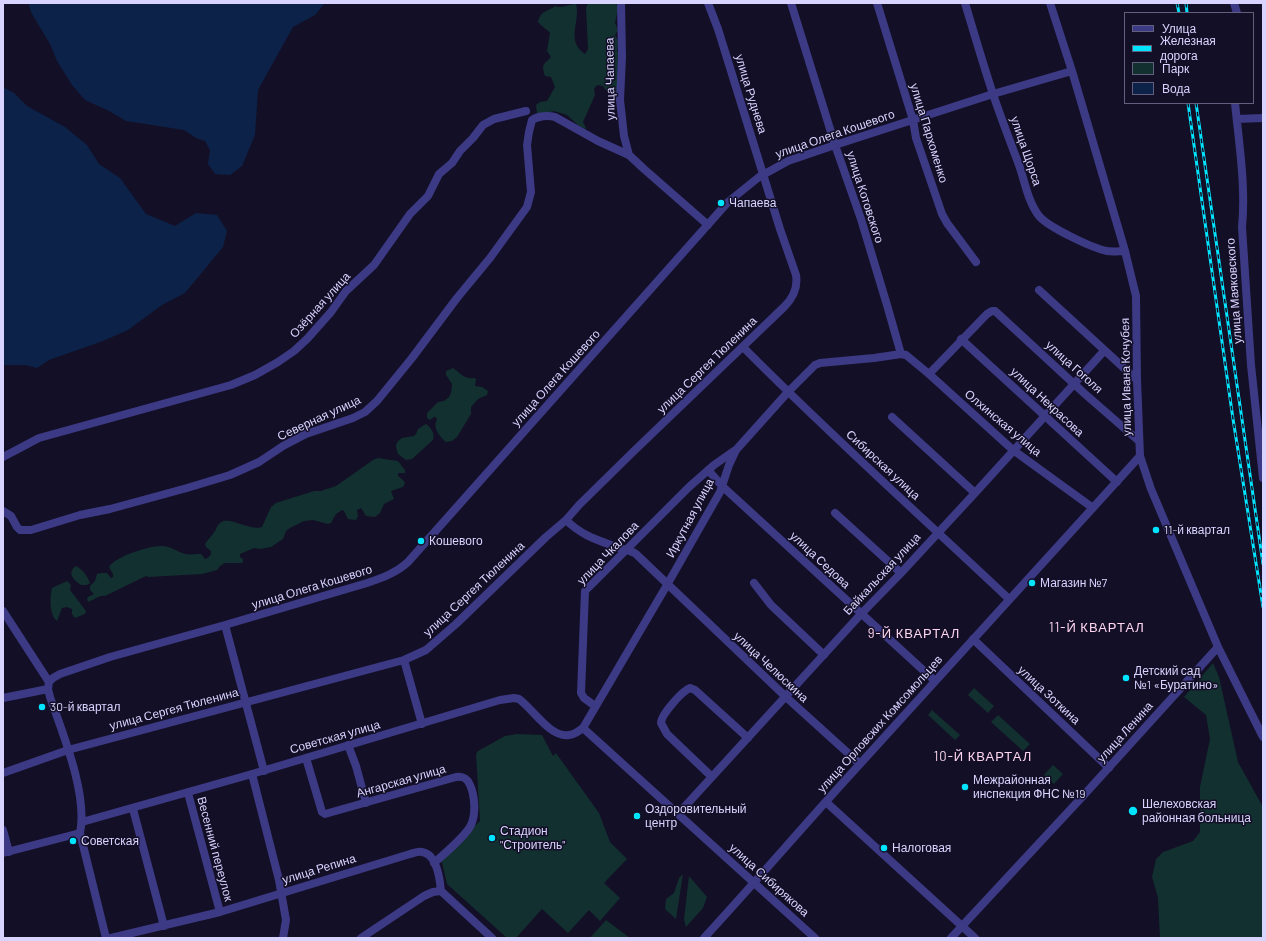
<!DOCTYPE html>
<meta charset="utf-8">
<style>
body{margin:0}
#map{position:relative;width:1266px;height:941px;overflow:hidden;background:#130f26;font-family:Barlow,sans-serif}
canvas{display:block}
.frame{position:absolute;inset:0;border:4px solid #d9d4ff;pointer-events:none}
.legend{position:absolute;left:1124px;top:12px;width:130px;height:92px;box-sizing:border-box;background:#130f26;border:1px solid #625e7d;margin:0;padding:5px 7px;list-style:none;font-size:12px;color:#d9d4ff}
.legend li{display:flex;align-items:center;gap:8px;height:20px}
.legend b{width:20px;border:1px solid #625e7d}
</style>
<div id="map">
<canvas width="1266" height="941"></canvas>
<div class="frame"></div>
<ul class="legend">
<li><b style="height:5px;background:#3d3a85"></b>Улица</li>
<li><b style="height:5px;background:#00e5ff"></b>Железная дорога</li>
<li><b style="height:11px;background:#12302f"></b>Парк</li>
<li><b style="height:11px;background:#0c2248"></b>Вода</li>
</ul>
</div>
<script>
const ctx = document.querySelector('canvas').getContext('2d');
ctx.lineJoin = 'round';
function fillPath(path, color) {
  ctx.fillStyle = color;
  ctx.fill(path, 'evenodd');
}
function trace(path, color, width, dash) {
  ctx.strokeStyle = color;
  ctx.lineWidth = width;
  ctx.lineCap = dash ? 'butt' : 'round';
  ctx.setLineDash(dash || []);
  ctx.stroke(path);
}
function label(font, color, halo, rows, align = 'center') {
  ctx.font = font + ' Barlow,sans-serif';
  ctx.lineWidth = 3;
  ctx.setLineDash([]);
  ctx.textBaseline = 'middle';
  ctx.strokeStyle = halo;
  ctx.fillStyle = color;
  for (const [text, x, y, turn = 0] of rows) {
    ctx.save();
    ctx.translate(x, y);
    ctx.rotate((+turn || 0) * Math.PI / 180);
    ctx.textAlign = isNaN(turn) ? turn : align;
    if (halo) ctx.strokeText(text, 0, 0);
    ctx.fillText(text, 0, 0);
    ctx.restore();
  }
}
fillPath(new Path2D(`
 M588,3H616L618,9L615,23L618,30L615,35L618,41L617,51L618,53L617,97L614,98L605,89L603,86L597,85L594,89L595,95L583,122L586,128L585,129L580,127L567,115L554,111L542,114L537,113L536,105L540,102L547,101L555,87L551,77L545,76C541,63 544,65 551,57L547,51L550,33C546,28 543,28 538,22C541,10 546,13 555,6C564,9 567,4 576,4C581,21 565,41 585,54L588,49L586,8Z
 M453,368C461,373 464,380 474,378L476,379L475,386L482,387L488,391L487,395L478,399L471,407V414L457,437L452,441L446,442C440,437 432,427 437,420L436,417H434L430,420L427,418V413L438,402L444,401L449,397L451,393L452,384L446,375V371Z
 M426,424C431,427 435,434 433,440L412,459L406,460L398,454L396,447V445L398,441L402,438L414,436L416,434L418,429Z
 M378,458L398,461L405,470V473H398V476L403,480L405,483L403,487L391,491L394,499L384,504L380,513L375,517L366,516L361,508L357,510L358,516L356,520L348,519L344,511L342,510L336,514L331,523L328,524L313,520L304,521L290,528L286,531L283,539L271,547L260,549L254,548L240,554V557L243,559V562L241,563H225L220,566L217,570L202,574L148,577L146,576L105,596C99,595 94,600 88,602L87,599L88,597L94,594L90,590V586L95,581L97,574L102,573H107L111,578L113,577V574L109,567C114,557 150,545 162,546C170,546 178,552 185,554C190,555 195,554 201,554L205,559L208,558L211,554V551L206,547L205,544C208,539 212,536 215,531C217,528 217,525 220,523C228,515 249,531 262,527L271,507L276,503L314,491H321L336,486L373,460Z
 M76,566C83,570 87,575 90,583L87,585H81C74,580 66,573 76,566Z
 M67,581L71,585L70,590L86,611L85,614L75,618L72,614V609L67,607L62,608L57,621C49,615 50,597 52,588Z
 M1213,663L1219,677L1238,762L1263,807V938H1160L1158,898L1152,877L1156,859L1163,852L1193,841L1200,832V787L1210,739L1206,715L1184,697Z
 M974,688L994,706L988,713L968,695Z
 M932,710L960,735L955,740L928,715Z
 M998,715L1030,744L1023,751L991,722Z
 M517,734L542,735L553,756L556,753L599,813L610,842L627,859L604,883L620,898L600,921L589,910L568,933L542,909L516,938H507L447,884L441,858L480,821L476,754L478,751L505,736Z
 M1053,765L1063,774L1054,784L1044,775Z
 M683,874L676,919L665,909L666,899L674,893L679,878Z
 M689,876L707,897L703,908L686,927L684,919Z
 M606,920L630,938H590Z`), '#12302f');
fillPath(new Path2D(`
 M28,3H325L315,15L293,27L258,90L255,135L242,166L230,175L215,174L208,164L210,150L205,141L196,138L184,130L126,121L109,111L85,100L72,85L57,61L50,44L32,14Z
 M3,87L14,93L27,106L65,127L87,145L99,164L120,178L146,214L175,226L196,213L217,215L227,231L223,247L185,293L162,305L128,330L103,341L49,360L37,368L25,365H3Z`), '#0c2248');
trace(new Path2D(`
 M621,3L622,57L620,100L624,136L629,155L644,169L708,225
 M791,3L835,145L861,219L887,305L901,354
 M877,3L913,120L916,138L942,214L947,223L976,262
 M965,3C974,33 983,64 993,94C1001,118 1010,141 1019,165C1025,182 1028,202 1039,216C1048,227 1092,248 1107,251C1113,252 1119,251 1125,251
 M1050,3L1072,71L1125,251L1136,296L1137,380L1140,456L1151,489L1218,647L1263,737
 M1234,3L1237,13
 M1235,103C1239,144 1246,186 1242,227L1251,365L1263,478
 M1237,119L1263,118
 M1039,290L1137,380
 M961,339L1117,482
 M743,347C829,434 920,515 1009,599
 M929,374L987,314L992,311H995L1085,394L1139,441
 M892,417L975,493
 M3,457L39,438L231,385L255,375L278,362L294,351L307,339L331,312L346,291L374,265L410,214L428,196L439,174L452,163L460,151L473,138L483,125L494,119L526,111
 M708,470L722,486L935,681
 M3,511L11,516L17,527L20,530H31L80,515L110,509L187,488L230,475L259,462L283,446L306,434L353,418L365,412L377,401L412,358L457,298L490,258L527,207L531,192L527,145L529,132L532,120C538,116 548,115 555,117L598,141L629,155
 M835,513L901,573
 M566,520C582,536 598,540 619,548C625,550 631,550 636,554L786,697L860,764
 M754,583L771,605L824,655
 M3,611L49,682L48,689L50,697C63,734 88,795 80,833L106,938
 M225,625L264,771
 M973,639L1109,768
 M404,660L422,724
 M49,682L53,678L60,674L110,657L225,625L367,583C382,578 396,573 408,562L728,202L759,177L788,161L835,145L993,94L1072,71
 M3,698L48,689
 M595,706L584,698L581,693L585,591L689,487L714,465L734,451
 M583,728L815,938
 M348,745L356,766L366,803
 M306,758L322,812L325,814L456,777C463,776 467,778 470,785C475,796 476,814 471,825C466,836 444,854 434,863
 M3,773L68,750L404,660L426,650L456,624L546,537L566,520L579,505L635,450L784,307C793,298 798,287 796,275L780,229L718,29L708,3
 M252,774L279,880L286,920L283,938
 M712,777L667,734L661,723C661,715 682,691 690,688L695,690L748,738
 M188,793L220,912
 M826,802L975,938
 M133,809L164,926
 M678,814L861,614L901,573L975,493L1104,351
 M82,822L252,774L500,700L514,698L519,699C533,709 550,738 569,735C574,735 579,731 583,728L667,585L720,492L729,465L736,450L788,392L815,365L820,363L874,358L901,354L906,355L929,374L1013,450L1093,508
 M3,830L9,852
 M3,853L80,833
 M111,938L220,912L410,854C414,853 418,851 422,852C437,854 440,880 441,891L492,938
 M361,938L424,896L433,892L441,891
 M704,938C750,888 794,837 839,787C939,676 1040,566 1140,456
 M951,938L1083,796L1218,647`), '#3d3a85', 8);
const rail = new Path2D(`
 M1177,3L1179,13
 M1186,3L1187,13
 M1188,103L1233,419L1263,607
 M1196,103L1263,564`);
trace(rail, '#00e5ff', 3);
trace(rail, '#130f26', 1.5, [4.5]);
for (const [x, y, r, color] of [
 [721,203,4,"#00e5ff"],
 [1156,530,4,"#00e5ff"],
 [421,541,4,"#00e5ff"],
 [1032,583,4,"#00e5ff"],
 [1126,678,4,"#00e5ff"],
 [42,707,4,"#00e5ff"],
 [965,787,4,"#00e5ff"],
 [1133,811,5,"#00e5ff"],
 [637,816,4,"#00e5ff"],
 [492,838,4,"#00e5ff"],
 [73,841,4,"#00e5ff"],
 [884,848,4,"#00e5ff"]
]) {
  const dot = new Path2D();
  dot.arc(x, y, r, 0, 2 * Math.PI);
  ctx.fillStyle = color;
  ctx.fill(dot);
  trace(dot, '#130f26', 1.5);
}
label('12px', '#d9d4ff', '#130f26', [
 ["улица Чапаева",610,79,-91],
 ["улица Руднева",751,94,73],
 ["улица Пархоменко",929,133,73],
 ["улица Олега Кошевого",835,134,-19],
 ["улица Щорса",1026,151,71],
 ["улица Котовского",865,197,72],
 ["улица Маяковского",1234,291,-94],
 ["Озёрная улица",320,305,-48],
 ["улица Сергея Тюленина",707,365,-44],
 ["улица Гоголя",1074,367,42],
 ["улица Ивана Кочубея",1126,377,-91],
 ["улица Олега Кошевого",556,378,-48],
 ["улица Некрасова",1047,402,43],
 ["Северная улица",319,418,-25],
 ["Олхинская улица",1003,423,40],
 ["Сибирская улица",883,465,43],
 ["Иркутная улица",690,518,-62],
 ["улица Чкалова",608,553,-46],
 ["улица Седова",820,560,43],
 ["Байкальская улица",882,574,-47],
 ["улица Олега Кошевого",312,587,-17],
 ["улица Сергея Тюленина",474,589,-43],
 ["улица Челюскина",771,667,43],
 ["улица Зоткина",1049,695,43],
 ["улица Сергея Тюленина",174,709,-15],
 ["улица Орловских Комсомольцев",880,724,-48],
 ["улица Ленина",1125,732,-48],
 ["Советская улица",335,737,-16],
 ["Ангарская улица",401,781,-16],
 ["Весенний переулок",215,849,75],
 ["улица Репина",319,869,-17],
 ["улица Сибирякова",769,880,42]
]);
label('12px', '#d9d4ff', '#130f26', [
 ["Чапаева",729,203],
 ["11-й квартал",1164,530],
 ["Кошевого",429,541],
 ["Магазин №7",1040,583],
 ["Детский сад",1134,671],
 ["№1 «Буратино»",1134,685],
 ["30-й квартал",50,707],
 ["Межрайонная",973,780],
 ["инспекция ФНС №19",973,794],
 ["Шелеховская",1142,804],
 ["районная больница",1142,818],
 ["Оздоровительный",645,809],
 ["центр",645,823],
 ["Стадион",500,831],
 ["\"Строитель\"",500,845],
 ["Советская",81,841],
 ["Налоговая",892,848]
], 'left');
ctx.letterSpacing = '1px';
label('13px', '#ffd6f0', '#130f26', [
 ["11-Й КВАРТАЛ",1097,628],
 ["9-Й КВАРТАЛ",914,634],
 ["10-Й КВАРТАЛ",983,757]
]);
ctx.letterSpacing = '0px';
</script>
